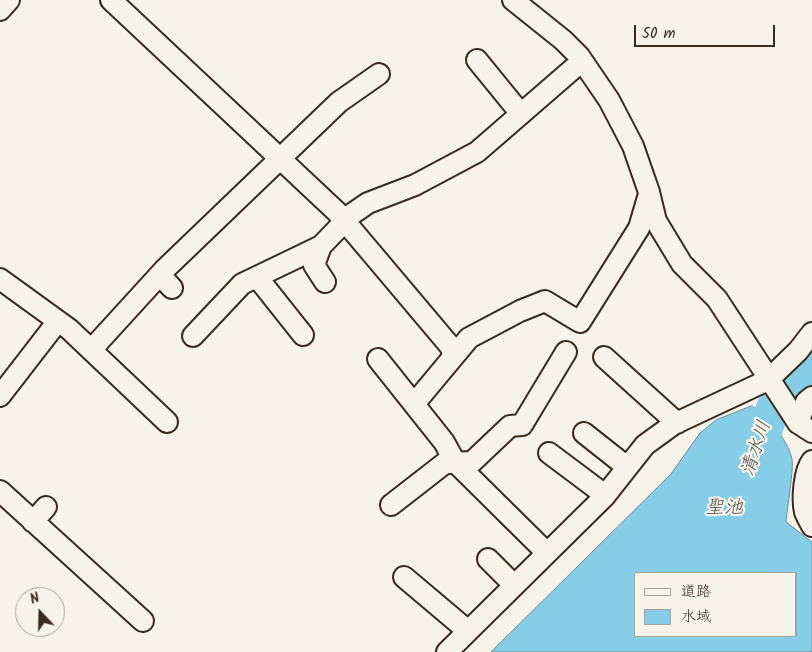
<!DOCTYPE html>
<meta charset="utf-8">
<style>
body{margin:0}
#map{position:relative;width:812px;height:652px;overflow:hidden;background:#f7f3e8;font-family:Kalam,"Klee One",sans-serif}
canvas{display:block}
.legend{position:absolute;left:634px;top:572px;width:162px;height:65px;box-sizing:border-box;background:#f7f3e8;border:1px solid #aca397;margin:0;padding:6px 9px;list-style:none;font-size:15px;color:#3b2a1e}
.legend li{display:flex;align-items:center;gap:10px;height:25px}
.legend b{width:25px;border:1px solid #aca397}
.north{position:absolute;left:15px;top:587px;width:50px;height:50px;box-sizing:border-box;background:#f7f3e8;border:1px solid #aca397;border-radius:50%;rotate:339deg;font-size:14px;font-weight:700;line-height:20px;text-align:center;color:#3b2a1e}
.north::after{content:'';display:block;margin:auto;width:18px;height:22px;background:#3b2a1e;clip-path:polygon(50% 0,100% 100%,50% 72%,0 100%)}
.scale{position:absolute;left:634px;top:25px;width:141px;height:22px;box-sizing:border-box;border:2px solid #3b2a1e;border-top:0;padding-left:6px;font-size:15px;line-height:18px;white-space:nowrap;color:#3b2a1e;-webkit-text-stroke:4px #f7f3e8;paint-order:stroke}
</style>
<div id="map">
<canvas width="812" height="652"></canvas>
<ul class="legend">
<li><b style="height:6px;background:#f7f3e8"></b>道路</li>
<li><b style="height:14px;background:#86cde7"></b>水域</li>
</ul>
<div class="north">N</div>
<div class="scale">50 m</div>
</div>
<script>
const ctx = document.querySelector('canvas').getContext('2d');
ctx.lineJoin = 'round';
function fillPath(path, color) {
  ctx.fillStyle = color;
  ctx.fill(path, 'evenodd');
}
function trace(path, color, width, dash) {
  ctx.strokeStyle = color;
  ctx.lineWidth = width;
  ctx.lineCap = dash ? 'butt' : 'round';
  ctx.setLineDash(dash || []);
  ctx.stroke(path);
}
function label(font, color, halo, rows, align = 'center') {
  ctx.font = font + ' Kalam,"Klee One",sans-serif';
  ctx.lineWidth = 4.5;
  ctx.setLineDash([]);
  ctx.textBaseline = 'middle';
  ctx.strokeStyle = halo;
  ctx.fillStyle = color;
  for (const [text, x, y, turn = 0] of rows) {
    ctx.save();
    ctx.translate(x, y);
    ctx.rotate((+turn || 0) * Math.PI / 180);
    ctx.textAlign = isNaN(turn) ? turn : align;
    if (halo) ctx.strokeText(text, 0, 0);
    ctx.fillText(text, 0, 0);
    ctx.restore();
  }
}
const water = new Path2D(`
 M752,406C768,417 787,438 792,459C794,468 787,509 786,522L812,542V652H491L671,474L700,433L716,420ZM636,573H796V636H636Z`);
fillPath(water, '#86cde7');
trace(water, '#688c97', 1);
trace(new Path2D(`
 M754,462L773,408L812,368`), '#86cde7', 34);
const minor = new Path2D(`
 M111,0L337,212L450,346L453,353L451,359
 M513,0L563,40L579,56L609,100L633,146L649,192L656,221L682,264L717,299L798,423L812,432
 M0,10L9,0
 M477,60L521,114
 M321,246L314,265L325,282
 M160,275L172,288
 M257,277L303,335
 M0,279L69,329L167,422
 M193,336L242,284L321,246L352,214L368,203L415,185L477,152L582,61
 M91,350L164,270L339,102L379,74
 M604,357L677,423
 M378,359L444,442L455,462L547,553
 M0,396L58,321
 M414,404L469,338L520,311L545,301L580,322L639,228L649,194
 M798,423L806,402L812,397
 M584,433L627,467
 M549,453L605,495
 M812,461C804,471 802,500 805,512C807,517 810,522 812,526
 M0,491L143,621
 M391,505L445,463L472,462L510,426L522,425L566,352
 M33,522L46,507
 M488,559L514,585
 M404,577L468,631
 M447,652L604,497L645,445L674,424L768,380L798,351L812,333`);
trace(minor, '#3b2a1e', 24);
trace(minor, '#f7f3e8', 20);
label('italic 19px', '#4e5350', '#f7f3e8', [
 ["清水川",758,449,-71],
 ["聖池",724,510]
]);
</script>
